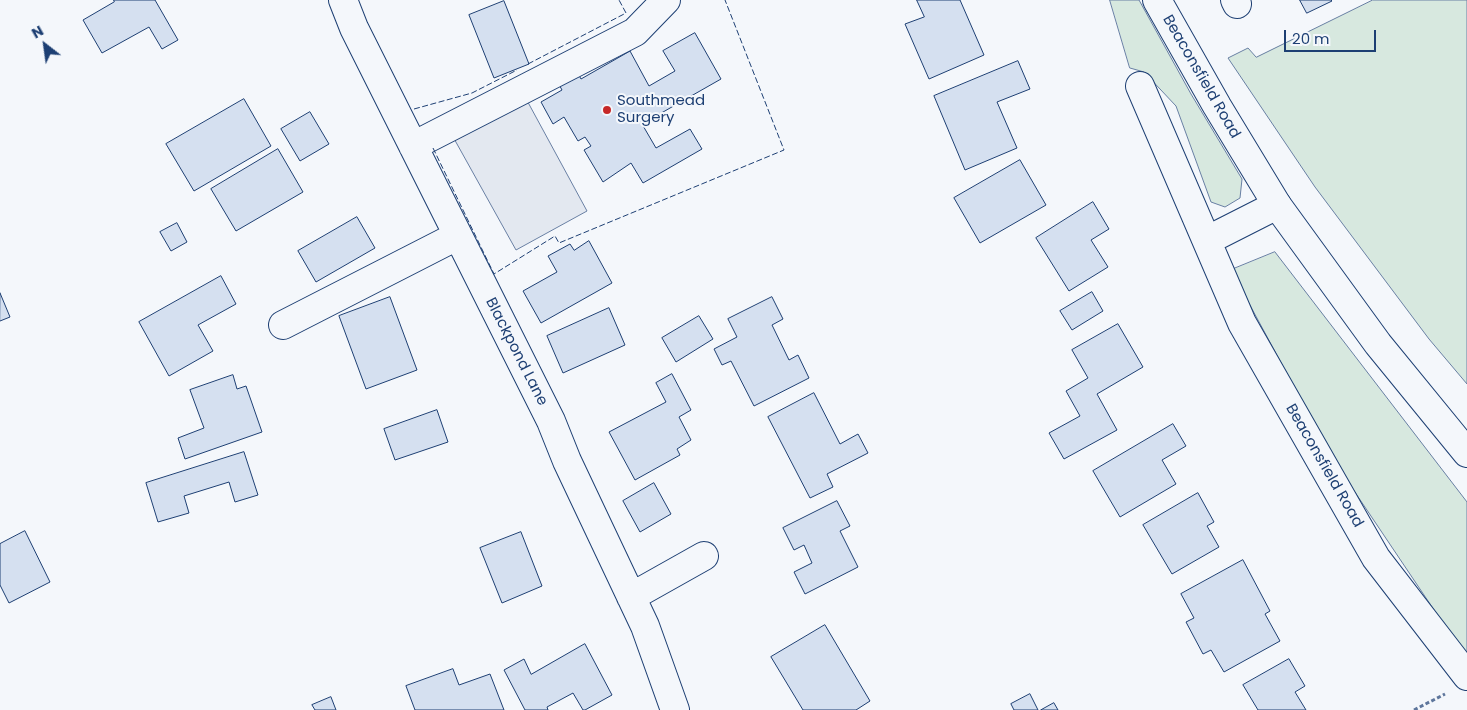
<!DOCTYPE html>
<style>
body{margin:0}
#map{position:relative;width:1467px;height:710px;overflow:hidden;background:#f4f7fb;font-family:Poppins,sans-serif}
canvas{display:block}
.north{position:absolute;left:20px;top:20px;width:50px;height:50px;-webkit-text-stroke:4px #f4f7fb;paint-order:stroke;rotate:330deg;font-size:14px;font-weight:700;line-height:20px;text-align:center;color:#1d3f73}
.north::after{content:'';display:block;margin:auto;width:18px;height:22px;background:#1d3f73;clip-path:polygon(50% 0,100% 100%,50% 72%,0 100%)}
.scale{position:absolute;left:1284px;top:30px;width:92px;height:22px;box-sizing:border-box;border:2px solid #1d3f73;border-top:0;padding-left:6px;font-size:15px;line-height:18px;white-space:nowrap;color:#1d3f73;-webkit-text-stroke:4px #f4f7fb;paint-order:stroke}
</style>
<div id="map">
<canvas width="1467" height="710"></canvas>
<div class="north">N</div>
<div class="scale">20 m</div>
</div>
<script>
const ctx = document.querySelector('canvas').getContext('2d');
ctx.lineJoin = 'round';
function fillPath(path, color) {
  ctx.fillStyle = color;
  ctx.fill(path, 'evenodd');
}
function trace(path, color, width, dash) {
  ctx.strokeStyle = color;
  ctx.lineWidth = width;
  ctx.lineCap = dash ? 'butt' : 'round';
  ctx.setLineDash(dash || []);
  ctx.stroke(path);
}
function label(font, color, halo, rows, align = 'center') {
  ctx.font = font + ' Poppins,sans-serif';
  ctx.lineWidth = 4;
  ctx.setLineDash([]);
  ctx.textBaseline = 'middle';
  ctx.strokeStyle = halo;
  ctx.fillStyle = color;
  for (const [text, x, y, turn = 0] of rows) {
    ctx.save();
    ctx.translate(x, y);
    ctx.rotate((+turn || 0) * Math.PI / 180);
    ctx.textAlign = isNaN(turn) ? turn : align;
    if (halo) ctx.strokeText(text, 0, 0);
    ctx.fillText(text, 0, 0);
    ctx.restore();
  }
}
const green = new Path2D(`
 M1110,0H1139L1191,94L1242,179L1240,198L1225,207L1211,202L1176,106L1144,72L1130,68Z
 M1373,0H1467V384L1429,339L1315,187L1228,58L1248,48L1256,57Z
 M1275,252L1467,502V659L1334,461L1231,270Z`);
fillPath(green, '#d7e8df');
trace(green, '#687fa3', 1);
const parking = new Path2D(`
 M524,95L587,211L516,250L452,135Z`);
fillPath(parking, '#e3e8f0');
trace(parking, '#687fa3', 1);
const building = new Path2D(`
 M114,0H155L178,40L162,49L149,27L102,53L83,20L114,2Z
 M917,0H960L984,55L929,79L905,24L924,17Z
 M1300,0H1331L1332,1L1307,13Z
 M504,1L529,64L494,78L469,15Z
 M695,33L721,79L642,124L656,148L690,129L702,149L643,183L631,163L603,182L584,150L591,146L585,137L578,141L564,117L553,124L541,102L562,90L556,79L575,68L581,79L630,51L649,86L675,71L663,51Z
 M1018,61L1030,89L997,102L1017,148L965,170L934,96Z
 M244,99L271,146L194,191L166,144Z
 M310,112L329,144L300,161L281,129Z
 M278,149L303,192L236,231L211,189Z
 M1020,160L1046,205L980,243L954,198Z
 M1093,202L1109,229L1091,240L1108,267L1069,291L1036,238Z
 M357,217L375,248L316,282L298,251Z
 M177,223L187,242L171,251L160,232Z
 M589,241L612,283L541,323L523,291L557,272L548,256L570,244L574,250Z
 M221,276L236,304L198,325L213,351L169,376L139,322Z
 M1092,292L1103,311L1072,330L1060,311Z
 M0,293L10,317L0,321Z
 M390,297L417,370L366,389L339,316Z
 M772,297L783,319L772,325L789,360L798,355L809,378L754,406L731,361L722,365L714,349L737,337L728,319Z
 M609,308L625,345L563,373L547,336Z
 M699,316L713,339L676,362L662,338Z
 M1118,324L1143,367L1097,394L1117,430L1064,459L1049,433L1080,416L1066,391L1088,378L1072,350Z
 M672,374L691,410L679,417L691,440L677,449L680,455L635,480L609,432L666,402L656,383Z
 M233,375L237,389L246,386L262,432L185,459L178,438L204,428L190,390Z
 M814,393L840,444L858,434L868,453L827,474L833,487L810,498L768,417Z
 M437,410L448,442L395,460L384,429Z
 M1173,424L1186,446L1162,460L1176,484L1120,517L1093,471Z
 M244,452L258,495L235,502L229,482L184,496L189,513L158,522L146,483Z
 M654,483L671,514L640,532L623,501Z
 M1198,493L1214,522L1207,526L1219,547L1172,574L1143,525Z
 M837,501L850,526L840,531L858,567L805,594L794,572L812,563L804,545L794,550L783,528Z
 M25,531L50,582L9,603L0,585V544Z
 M521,532L542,586L502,603L480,548Z
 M1243,560L1270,611L1265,614L1280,641L1224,672L1211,650L1203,654L1186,622L1194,618L1181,594Z
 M825,625L870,701L856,710H803L771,657Z
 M585,644L612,695L585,710H583L573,693L547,707L548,710H525L504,670L524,659L531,674Z
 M1289,659L1305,686L1295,692L1306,710H1258L1243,685Z
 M453,669L459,685L490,674L504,710H415L406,686Z
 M1030,694L1038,710H1014L1011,704Z
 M331,697L336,710H315L312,705Z
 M1054,703L1058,710H1041Z`);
fillPath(building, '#d5e0f0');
trace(building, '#1d3f73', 1);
const minor = new Path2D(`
 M343,0L354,28L551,421L567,461L645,626L675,710
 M1235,0L1237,4
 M1140,86L1242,323L1376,558L1467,676
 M413,146L635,32L666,0
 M1208,240L1277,205
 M283,325L457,236
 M631,597L704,556`);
const major = new Path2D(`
 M1157,0L1217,106L1277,205L1378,344L1467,453`);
trace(minor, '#1d3f73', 30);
trace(major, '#1d3f73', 30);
trace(new Path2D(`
 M1414,710L1445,694`), '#5e769c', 3, [4, 2.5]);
trace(minor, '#f4f7fb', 28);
trace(major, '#f4f7fb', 28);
trace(new Path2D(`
 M528,64L626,13L619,0
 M414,109L472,93L517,70
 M433,148L494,274L555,236L559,243L784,150L725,0`), '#1d3f73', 1, [6, 2.5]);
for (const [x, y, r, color] of [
 [607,110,5,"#c62828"]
]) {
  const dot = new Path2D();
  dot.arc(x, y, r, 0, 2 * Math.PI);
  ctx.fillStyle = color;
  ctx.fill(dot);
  trace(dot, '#f4f7fb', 2);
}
label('15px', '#1d3f73', '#f4f7fb', [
 ["Beaconsfield Road",1201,77,60],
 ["Blackpond Lane",516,352,63],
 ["Beaconsfield Road",1324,466,60]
]);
label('15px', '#1d3f73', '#f4f7fb', [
 ["Southmead",617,101],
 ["Surgery",617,118]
], 'left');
</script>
